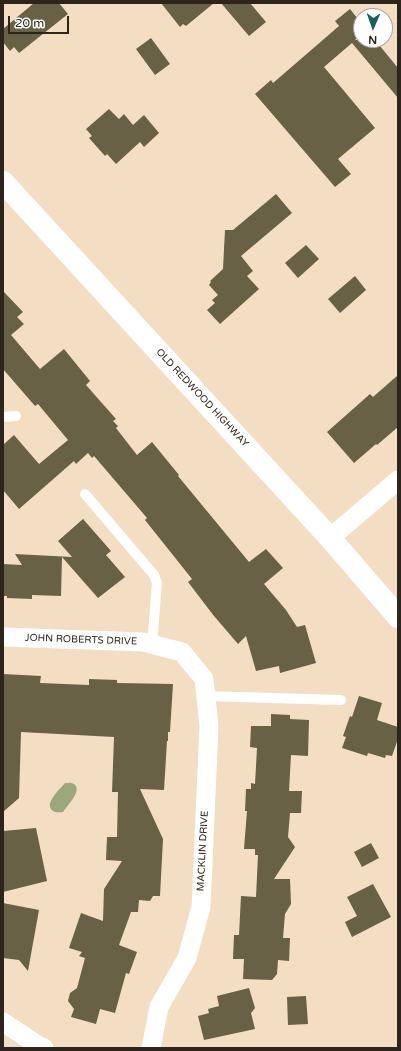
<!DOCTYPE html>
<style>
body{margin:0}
#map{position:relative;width:401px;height:1051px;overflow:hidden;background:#f3ddc3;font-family:"Varela Round",sans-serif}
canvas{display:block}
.frame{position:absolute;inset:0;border:4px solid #2d251b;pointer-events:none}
.north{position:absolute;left:353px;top:8px;width:40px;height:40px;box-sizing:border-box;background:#fff;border:1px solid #aba8a4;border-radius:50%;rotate:182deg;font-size:11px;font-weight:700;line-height:16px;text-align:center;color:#2d251b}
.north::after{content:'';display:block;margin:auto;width:14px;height:18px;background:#15635d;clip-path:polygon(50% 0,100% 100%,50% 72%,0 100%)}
.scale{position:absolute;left:8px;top:16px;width:61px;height:18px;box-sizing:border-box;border:2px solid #2d251b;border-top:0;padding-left:5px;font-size:12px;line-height:14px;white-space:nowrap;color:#2d251b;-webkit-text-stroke:3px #fff;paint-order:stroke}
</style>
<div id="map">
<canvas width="401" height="1051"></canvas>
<div class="frame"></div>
<div class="north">N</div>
<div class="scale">20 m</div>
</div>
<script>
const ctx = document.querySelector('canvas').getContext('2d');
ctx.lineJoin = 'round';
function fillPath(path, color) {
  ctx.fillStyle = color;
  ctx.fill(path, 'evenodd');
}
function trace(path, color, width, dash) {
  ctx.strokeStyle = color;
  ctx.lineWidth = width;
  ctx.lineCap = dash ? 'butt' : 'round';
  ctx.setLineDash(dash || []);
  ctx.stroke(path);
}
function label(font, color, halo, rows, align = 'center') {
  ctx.font = font + ' "Varela Round",sans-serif';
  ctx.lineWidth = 4;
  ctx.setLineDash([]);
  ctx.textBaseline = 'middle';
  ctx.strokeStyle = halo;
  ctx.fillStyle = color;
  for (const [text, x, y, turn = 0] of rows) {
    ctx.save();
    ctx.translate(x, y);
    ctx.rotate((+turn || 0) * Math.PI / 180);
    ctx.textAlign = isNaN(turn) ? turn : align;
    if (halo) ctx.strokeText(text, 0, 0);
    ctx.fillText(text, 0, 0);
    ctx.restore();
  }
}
fillPath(new Path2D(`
 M65,783C68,783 71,782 74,784C83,790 67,806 63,812C59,812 56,813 53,811C43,804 60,789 65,783Z`), '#9ca77c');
fillPath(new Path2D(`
 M34,3H59L68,14L19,53L14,47L10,51L3,42V29Z
 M161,3H214L186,26L183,24L180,27Z
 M221,3H250L266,22L249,36Z
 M350,9L361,23V35L355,40H375L398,68V98L352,43L324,67L375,128L338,159L351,174L335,187L255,94L271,80L273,83L339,26L335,21Z
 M151,38L170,64L155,75L136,49Z
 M109,109L119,119L124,114L133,125L144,115L159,133L144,147L140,142L116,164L107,154L105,156L89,138L92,136L86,129Z
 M276,194L292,213L241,256L253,271L247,276L259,289L220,324L207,310L215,303L212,300L218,295L209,285L211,282L210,281L223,269L225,230H233Z
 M306,245L319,259L298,278L285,263Z
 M355,276L366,290L340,313L328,299Z
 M3,291L23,312L17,317L24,324L11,335L40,369L64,349L90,381L86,385L116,419L113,421L118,426L116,428L137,455L152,442L179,475L178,476L249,562L266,549L283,568L264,584L286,610L297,627L305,625L316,663L280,673L279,666L256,671L246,636L238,644L214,616L188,582L192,579L145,520L147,518L94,456L92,458L88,453L76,464L74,461L19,509L3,490V445L14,435L39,464L68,440L38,404L35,406L3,369Z
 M398,375V427L377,445L376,444L354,463L327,432L370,394L373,397Z
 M83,519L111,551L106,555L125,577L98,598L62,557L61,596L32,595V599L7,598V596H3V564L22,565L15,554L72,557L58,541Z
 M3,674L41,676L40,683L89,685V679L117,680V683L173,684L170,732H168V741H167L164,790L140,789L163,839L160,896H153L150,901L139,900L138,912H131L119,945L137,952L129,974L126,973L115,1013L100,1009L96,1024L71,1017L74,1009L68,1001L70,993L77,988L85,958L79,956L82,952L69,948L81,913L103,921L104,889L122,861L106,860L107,837H117L118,792H112L114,737L21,732L19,798L3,812Z
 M359,696L382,703L377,720L398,727V739L392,756L386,755L385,758L368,753L367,756L342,748L346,737L343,736L350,716L352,717Z
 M271,714L290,715V719L309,720L308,756L291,755L289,791H302L301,813H290L288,837L295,847L274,879H290L291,904L285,914L283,938H290L289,961L278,960L277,974L272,980L243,979L244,959H233L234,935H239L241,896L256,897L258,855H255V849H244L247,811H245L246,789H251V783L255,784L257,748L250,747L251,726H271Z
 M36,828L47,881L3,892V831Z
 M371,843L379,858L362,867L354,852Z
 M373,884L391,917L352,937L345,922L357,916L347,897Z
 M3,903L39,910L28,971L19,960L3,958Z
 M249,988L255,1008L251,1013L255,1029L204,1040L198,1016L209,1013L208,1009L219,1006L217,996Z
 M306,996L308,1024L288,1025L287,997Z`), '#686145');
trace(new Path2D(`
 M3,417L16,416
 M85,494L154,575L157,583L152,645
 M205,696L341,700`), '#fff', 10);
trace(new Path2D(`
 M330,538L398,480
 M3,637L143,642L182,652L204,679L209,726L201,907L187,958L159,1007L151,1048
 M3,1022L39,1046L44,1048`), '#fff', 19);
trace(new Path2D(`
 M3,182L330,538L398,617`), '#fff', 22);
label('10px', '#2d251b', '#fff', [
 ["OLD REDWOOD HIGHWAY",202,398,47],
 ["JOHN ROBERTS DRIVE",81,640,2],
 ["MACKLIN DRIVE",203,851,-87]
]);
</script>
